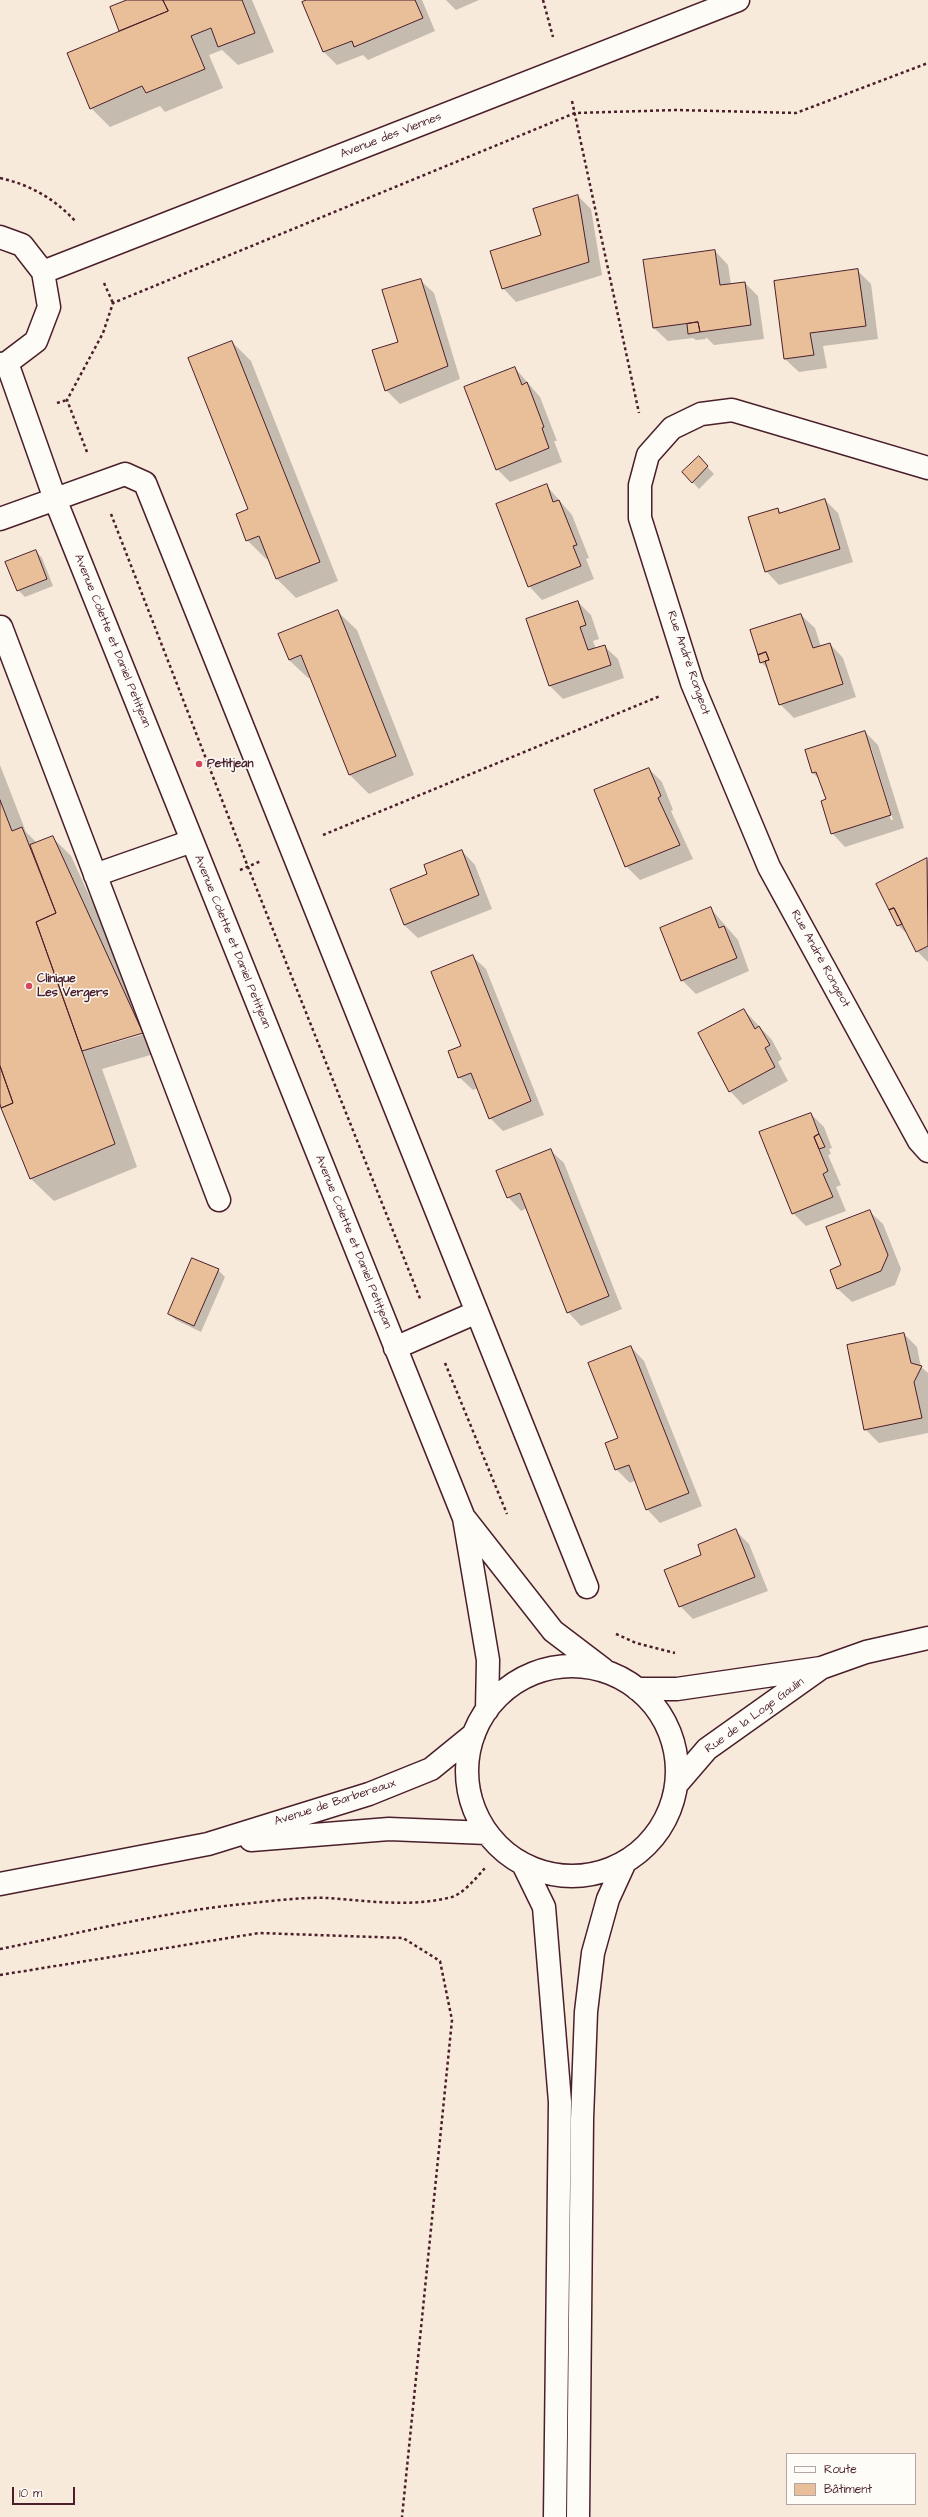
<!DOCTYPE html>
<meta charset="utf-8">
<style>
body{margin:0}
#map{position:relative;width:928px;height:2517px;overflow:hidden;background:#f7eadb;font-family:"Architects Daughter",sans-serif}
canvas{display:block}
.legend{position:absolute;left:786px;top:2453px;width:130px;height:52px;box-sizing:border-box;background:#fdfcf7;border:1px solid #b5a4a5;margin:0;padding:5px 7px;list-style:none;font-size:12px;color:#4a1f2b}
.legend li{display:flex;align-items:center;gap:8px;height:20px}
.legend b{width:20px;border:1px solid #b5a4a5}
.scale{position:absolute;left:12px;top:2487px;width:63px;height:18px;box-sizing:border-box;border:2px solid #4a1f2b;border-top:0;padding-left:5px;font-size:12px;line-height:14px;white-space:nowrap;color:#4a1f2b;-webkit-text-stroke:3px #fdfcf7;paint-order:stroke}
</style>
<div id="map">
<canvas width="928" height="2517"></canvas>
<ul class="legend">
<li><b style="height:5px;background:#fdfcf7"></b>Route</li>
<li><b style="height:11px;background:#e9bf99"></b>Bâtiment</li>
</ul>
<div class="scale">10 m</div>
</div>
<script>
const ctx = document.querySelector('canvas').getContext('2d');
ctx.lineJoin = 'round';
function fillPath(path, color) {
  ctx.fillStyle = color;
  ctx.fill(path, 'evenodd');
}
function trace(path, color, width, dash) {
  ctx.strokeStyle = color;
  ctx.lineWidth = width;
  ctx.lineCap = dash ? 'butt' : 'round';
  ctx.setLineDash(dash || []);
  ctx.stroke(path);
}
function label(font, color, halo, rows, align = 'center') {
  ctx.font = font + ' "Architects Daughter",sans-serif';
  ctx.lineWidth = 3;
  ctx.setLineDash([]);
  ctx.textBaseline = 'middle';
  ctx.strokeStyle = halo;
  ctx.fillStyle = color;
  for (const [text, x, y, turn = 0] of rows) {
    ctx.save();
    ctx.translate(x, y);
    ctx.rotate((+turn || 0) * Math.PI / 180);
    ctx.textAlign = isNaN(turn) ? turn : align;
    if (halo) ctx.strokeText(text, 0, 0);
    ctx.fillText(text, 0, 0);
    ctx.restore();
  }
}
fillPath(new Path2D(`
 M129,0H252L274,52L238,65L222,50L209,55L223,88L165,112L160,106L110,127L91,108L121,31L111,8Z
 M309,0H422L435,31L368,60L363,55L337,65L324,52Z
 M446,0H479L456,10Z
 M578,196L591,209L602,275L516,302L503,288L542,235Z
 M715,251L728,265L731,285L745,283L758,296L764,339L714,345L706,337V339L696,340L693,338L668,341L654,328Z
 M857,270L871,284L878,339L823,346L827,368L799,372L785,359L775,282Z
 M420,280L434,293L460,379L400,404L386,390Z
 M232,342L251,361L338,581L296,598L277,579L269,558L266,559L247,540L250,509Z
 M515,368L540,397L557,441H554L562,462L510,482L497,469Z
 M699,458L714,474L699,489L683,472Z
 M546,485L572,515L589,558L586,559L594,579L542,600L529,586Z
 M825,500L838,513L853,562L779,585L766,571L777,509L782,513Z
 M36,551L42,558L53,586L25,597L18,590Z
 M578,602L591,615L599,639L593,641L596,649L604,646L618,659L624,678L563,699L550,686L527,619Z
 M338,612L357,630L414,775L369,794L350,775L311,677L308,678L289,660Z
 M801,615L815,628L821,647L830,644L843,658L856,697L794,718L780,704L768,669L761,662Z
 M865,732L878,745L904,828L845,847L832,833L827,800L820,780L813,773ZM869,747H871L893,820H891Z
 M0,765L26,832L37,843L52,837L71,856L161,1052L102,1069L137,1167L54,1201L30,1178L0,1101ZM148,1031V1033L95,1048V1046Z
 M649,769L662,782L673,810L671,811L693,859L640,880L626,866Z
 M462,851L475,865L492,909L418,938L404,925L429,875Z
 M926,860L928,861V962L917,951L907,931L905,932L898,925Z
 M711,909L738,940L749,971L696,994L682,980Z
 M472,956L486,969L544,1115L503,1131L490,1118L478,1088L473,1090L459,1077Z
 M744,1010L772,1040L782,1059L778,1062L788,1081L743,1105L730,1091Z
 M811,1114L824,1127L832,1148L829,1149L831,1154L828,1155L841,1185L836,1187L846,1211L806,1226L793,1213Z
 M550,1150L564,1163L622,1309L581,1326L568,1312L527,1208L521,1211L508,1197Z
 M869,1211L883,1224L901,1269L895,1285L852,1302L838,1289L831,1270L842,1266Z
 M218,1270L225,1277L201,1332L176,1320L169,1314Z
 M904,1334L917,1347L921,1367L928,1373V1433L879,1443L865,1429Z
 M631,1347L644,1361L702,1506L660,1523L647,1509L636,1480L630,1483L616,1469Z
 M735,1530L749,1544L768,1591L693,1619L680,1606L702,1555Z`), '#0003');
const building = new Path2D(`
 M127,0H163L168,11L119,31L110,7Z
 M163,0H242L255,33L218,47L211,28L191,36L205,69L146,93L142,86L90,109L67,53L168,11Z
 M307,0H415L423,18L354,47L352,41L323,52L302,2Z
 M578,195L589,262L502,289L490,251L541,235L533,209Z
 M715,250L720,285L745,282L751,325L700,332L698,322L653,328L643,260Z
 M858,269L866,326L810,333L814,355L784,359L774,281Z
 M421,279L448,366L385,391L372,350L398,342L382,290Z
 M698,322L700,332L688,334L687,324Z
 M232,341L320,562L276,579L259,536L246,541L236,514L248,509L188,358Z
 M515,367L522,385L527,382L544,427L542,428L549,448L496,470L464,387Z
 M699,456L708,466L692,483L682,472Z
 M547,484L553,502L559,500L577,545L573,546L581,566L528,587L496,504Z
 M825,499L840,549L765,572L748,517L778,508L779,513Z
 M36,550L47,579L17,591L5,562Z
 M578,601L586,625L580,627L588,650L605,645L611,665L549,686L526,619Z
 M338,610L396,756L349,775L301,655L289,660L278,634Z
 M801,614L813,648L830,643L843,684L779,705L765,661L769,660L766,652L758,655L750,630Z
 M766,652L769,660L760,663L758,655Z
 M865,731L891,815L831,834L821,801L826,799L816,772L812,773L805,750Z
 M649,768L661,796L658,798L680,845L625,867L594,790Z
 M0,800L12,831L22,827L56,913L36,922L115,1144L30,1179L1,1108L13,1103L0,1066Z
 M53,836L143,1033L82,1051L36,922L56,913L30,845Z
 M462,850L479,895L404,925L390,889L427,874L424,865Z
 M927,858L928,946L916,952L894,908L889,910L876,884Z
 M711,907L719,928L724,926L737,958L681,981L660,928Z
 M894,908L902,924L897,926L889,910Z
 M473,955L531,1101L489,1119L471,1073L458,1078L448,1051L461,1046L431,972Z
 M744,1009L755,1029L759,1026L770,1045L765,1048L775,1067L729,1092L698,1033Z
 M0,1066L13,1103L1,1108L0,1104Z
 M811,1113L819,1134L814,1137L828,1171L823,1174L833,1197L792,1214L759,1132Z
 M819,1134L825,1147L819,1149L814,1137Z
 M551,1149L609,1296L567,1313L520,1193L507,1198L496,1171Z
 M870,1210L888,1255L881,1271L837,1289L830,1270L841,1265L826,1227Z
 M192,1258L219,1269L194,1326L168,1314Z
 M904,1333L911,1363L922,1366L914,1382L922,1418L864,1430L847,1345Z
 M631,1346L689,1493L646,1510L629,1465L615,1470L605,1443L618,1438L588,1363Z
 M736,1529L755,1577L679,1607L664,1570L701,1555L698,1545Z`);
fillPath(building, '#e9bf99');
trace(building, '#4a1f2b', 1);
const minor = new Path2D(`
 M0,237L22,245L43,272L49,307L36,341L7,363L0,364
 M43,272L738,0
 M7,363L55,499L464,1518L488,1660L487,1710
 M928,468L732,410L701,414L672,428L648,455L640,485V518L692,683L769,867L919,1141L928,1151
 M0,519L125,474L145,483L587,1587
 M1,627L219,1200
 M95,875L192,841
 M395,1348L477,1312
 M466,1520L553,1631L603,1669
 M467 1771a105 105 0 1 1 210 0a105 105 0 1 1-210 0Z
 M821,1668L866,1652L928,1638
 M637,1689H677L821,1668L707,1749L676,1785
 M251,1840L389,1829L487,1833
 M523,1864L544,1907L560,2102L555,2517
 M0,1884L208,1844L369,1794L431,1769L474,1734
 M578,2517L582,2119L586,2012L593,1953L608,1899L625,1862`);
trace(minor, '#4a1f2b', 25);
trace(new Path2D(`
 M543,0L553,37
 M572,101L639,413
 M0,178C31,185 55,199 76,222
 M104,283L113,303
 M57,403L67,400
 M87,452L67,400L103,333L113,303L575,113L677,110L796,113L928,63
 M111,514L248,867L421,1301
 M323,835L660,696
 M240,870L261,861
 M445,1363L507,1514
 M616,1634L636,1643L675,1653
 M0,1949C81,1933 162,1912 243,1904C271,1901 301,1897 328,1898C368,1901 408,1907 448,1898C462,1896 476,1878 485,1868
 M0,1975L259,1933L403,1938L440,1961L452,2020L402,2517`), '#4a1f2b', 2.5, [3, 3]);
trace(minor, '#fdfcf7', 22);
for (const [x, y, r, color] of [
 [199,764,4,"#d1495b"],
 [29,986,4,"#d1495b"]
]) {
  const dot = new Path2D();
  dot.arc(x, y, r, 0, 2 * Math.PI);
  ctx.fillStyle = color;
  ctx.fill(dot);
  trace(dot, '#fdfcf7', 1.5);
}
label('12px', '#4a1f2b', '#fdfcf7', [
 ["Avenue des Viennes",391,136,-21],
 ["Avenue Colette et Daniel Petitjean",112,641,68],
 ["Rue André Rongeot",688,663,71],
 ["Avenue Colette et Daniel Petitjean",232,942,68],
 ["Rue André Rongeot",820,959,61],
 ["Avenue Colette et Daniel Petitjean",353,1242,68],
 ["Rue de la Loge Gaulin",755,1716,-36],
 ["Avenue de Barbereaux",335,1803,-18]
]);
label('bold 12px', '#4a1f2b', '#fdfcf7', [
 ["Petitjean",207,764],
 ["Clinique",37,979],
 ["Les Vergers",37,993]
], 'left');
</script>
